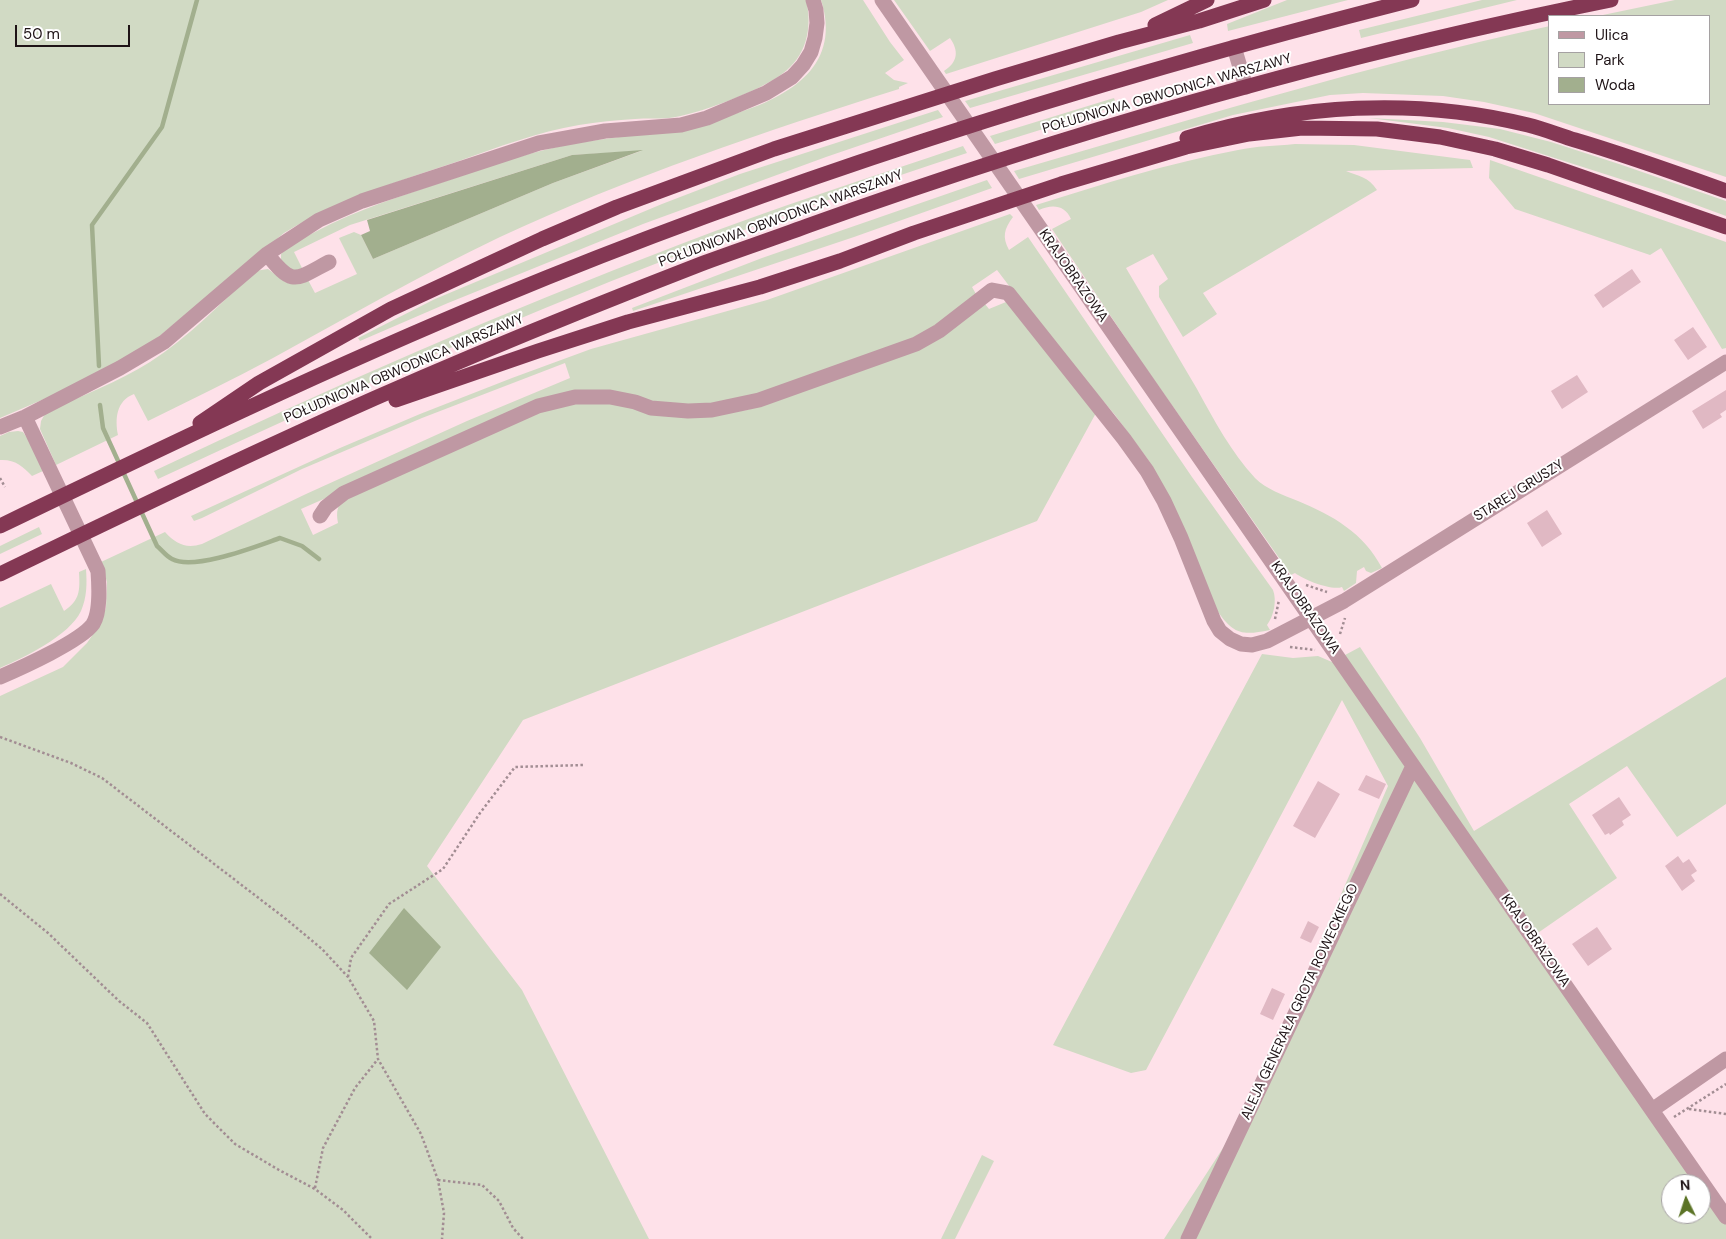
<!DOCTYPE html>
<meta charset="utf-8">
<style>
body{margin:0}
#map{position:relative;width:1726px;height:1239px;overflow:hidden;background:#fee1e9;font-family:"DM Sans",sans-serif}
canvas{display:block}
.legend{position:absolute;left:1548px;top:15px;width:162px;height:90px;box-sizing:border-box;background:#fff;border:1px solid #a5a1a2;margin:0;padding:6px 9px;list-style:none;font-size:15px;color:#1e1316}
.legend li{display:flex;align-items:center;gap:10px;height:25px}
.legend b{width:25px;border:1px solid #a5a1a2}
.north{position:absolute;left:1661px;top:1174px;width:50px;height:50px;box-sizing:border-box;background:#fff;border:1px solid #a5a1a2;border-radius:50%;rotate:356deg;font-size:14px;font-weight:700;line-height:20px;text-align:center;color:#1e1316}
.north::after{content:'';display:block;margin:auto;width:18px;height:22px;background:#5b7326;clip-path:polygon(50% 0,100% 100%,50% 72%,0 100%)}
.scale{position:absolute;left:15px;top:25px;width:115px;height:22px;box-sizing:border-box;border:2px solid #1e1316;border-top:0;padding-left:6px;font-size:15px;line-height:18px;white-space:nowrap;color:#1e1316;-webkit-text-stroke:4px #fff;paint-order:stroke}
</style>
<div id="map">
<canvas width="1726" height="1239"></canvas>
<ul class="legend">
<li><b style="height:6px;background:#bf98a3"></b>Ulica</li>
<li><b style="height:14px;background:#d1dac4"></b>Park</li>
<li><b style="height:14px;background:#a2af8e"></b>Woda</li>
</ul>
<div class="north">N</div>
<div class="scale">50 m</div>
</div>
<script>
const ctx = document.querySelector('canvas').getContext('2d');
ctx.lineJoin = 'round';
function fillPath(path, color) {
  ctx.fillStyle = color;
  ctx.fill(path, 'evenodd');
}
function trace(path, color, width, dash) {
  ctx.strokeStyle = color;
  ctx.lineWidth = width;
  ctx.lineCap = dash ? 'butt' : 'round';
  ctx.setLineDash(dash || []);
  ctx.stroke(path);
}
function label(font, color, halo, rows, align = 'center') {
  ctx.font = font + ' "DM Sans",sans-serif';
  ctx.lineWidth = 4;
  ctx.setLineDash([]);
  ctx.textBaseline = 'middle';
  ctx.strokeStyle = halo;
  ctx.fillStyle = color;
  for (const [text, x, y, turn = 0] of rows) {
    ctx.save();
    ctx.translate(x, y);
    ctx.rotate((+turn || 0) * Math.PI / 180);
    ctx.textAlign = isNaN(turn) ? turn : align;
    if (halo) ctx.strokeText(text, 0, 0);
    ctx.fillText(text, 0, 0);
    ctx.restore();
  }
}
fillPath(new Path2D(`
 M0,0H806C813,28 806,57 782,74C760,91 696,115 669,118C658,119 646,118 635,119C617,120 597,122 579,125C538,132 498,147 459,161C399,181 338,200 284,233L144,349L56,394L0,418Z
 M821,0H863L890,42L904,60L885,73L894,80L908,83L899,87V89C763,132 629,177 500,237C422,274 348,317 273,358C232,380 190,400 148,421L134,394C116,401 115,419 118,435L56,465L40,429L41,421L46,412C81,396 118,382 150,362C189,337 221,303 255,271L268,269L285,282L290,283L308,280L315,293L357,274L339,238L354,232L361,235L373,259L553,183L641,151L572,155L350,225L294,252L303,270L291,271L281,260V254C290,243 303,238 315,232C358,209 404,195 449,180C485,168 520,155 557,147C630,130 862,127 821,0Z
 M894,0H1168L1141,12L946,74L944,71C958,62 959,51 950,38L930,51Z
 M1287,0H1348L1228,31L1227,24Z
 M1482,0H1517L1361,38L1359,30Z
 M1675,0H1726V177L1534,113L1484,102L1443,96L1363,93L1330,95L1233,115L1019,179L1014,171C1192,119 1369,65 1550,26V104H1710V16H1598Z
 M1190,35L1193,43L970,108L965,101Z
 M1114,98L1117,106L995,144L990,136Z
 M938,110L943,117L826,157L643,224L448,303L360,341L358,338L435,299L662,204L740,174Z
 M1369,118L1443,122L1500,129L1551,142L1619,164L1726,201V216L1661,192L1489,137L1448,128Z
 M1295,144L1354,145L1470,160L1473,168L1346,171C1358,176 1369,177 1377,190L1203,293L1217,314L1183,337L1159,297V286L1168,279L1153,254L1126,268C1150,308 1173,349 1197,389C1214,420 1231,452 1255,478C1266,489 1283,495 1298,501C1332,515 1364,533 1382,568L1371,573L1366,571L1364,567L1357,571L1356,583L1344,591L1342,587C1332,591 1304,580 1295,573L1291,575L1143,364L1052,229L1071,219C1065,205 1052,204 1039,210L1036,205C1103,184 1169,163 1238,150C1256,146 1276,146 1295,144Z
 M963,146L967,153C870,185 773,218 678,255C502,323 329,399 158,479L154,471C327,389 502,312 681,244C774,208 869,178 963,146Z
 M1490,160L1726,242V348L1722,349L1661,248L1650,255L1515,209L1489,178Z
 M987,180L992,188L854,237L633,311L632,308L762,258Z
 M1010,214L1013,217C1004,229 1002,237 1009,250L1028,237L1192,477L1273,590C1277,600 1274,616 1267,625L1270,630C1241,636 1233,634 1216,609L1172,502L1149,461L1115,415L1042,329L997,270L972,287L976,294C965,304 954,316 942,324C917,341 886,349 858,360C806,379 742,410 687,408C663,407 643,400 620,395C598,390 577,393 556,397L301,509L313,535L338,523C336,512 337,505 345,497L537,410L574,401H600L622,403L644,412L673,415H711L747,410L922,346C944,334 962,315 985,304L989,309L1006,302L1013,307L1096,413L1037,521L523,720L427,866L522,990L649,1239H0V696L63,667L87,643L98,627L106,608L107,582L101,562L165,532C176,544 186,549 202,544L306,494L467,421L570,378L565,363L422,418L302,469L202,518L194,521L191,516L340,448L420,414L512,378L591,349L767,300Z
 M18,431L23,432L34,448L43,471L32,476C23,466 14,459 0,460V436L9,432Z
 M39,527L42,534L0,554V546Z
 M86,569C87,584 87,597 81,611C69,636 25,657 0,668V608L51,584L64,611C80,600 80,591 79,572Z
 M1360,647L1420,738L1474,831L1726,677V804L1677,837L1627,766L1569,804L1617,878L1532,937L1726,1217V1239H1164L1247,1111L1388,786L1342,700L1146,1070L1131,1073L1053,1045L1262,654L1293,658L1318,656L1332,662ZM1671,1184H1701V1214H1671Z
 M982,1155L994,1161L955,1239H941Z`), '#d1dac4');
fillPath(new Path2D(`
 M643,150L553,183L373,259L361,235L370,231L367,220L572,155Z
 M404,908L441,947L407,990L369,953Z`), '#a2af8e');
trace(new Path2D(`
 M99,366L92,225L162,127L197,0
 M100,405L103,428L157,546C162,550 166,556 172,559C194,571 257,546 280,538L302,546L319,559`), '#a2af8e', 4.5);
fillPath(new Path2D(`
 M1632,269L1641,282L1603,308L1594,295Z
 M1693,327L1707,347L1688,360L1674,340Z
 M1577,375L1588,392L1562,409L1551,391Z
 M1726,390V410L1720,414L1722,417L1703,429L1692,411Z
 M1547,510L1562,534L1542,547L1527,523Z
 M1366,775L1386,784L1379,799L1358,790Z
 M1318,781L1340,794L1315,838L1293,826Z
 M1619,797L1631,815L1622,821L1624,825L1610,835L1609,833L1605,835L1592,815Z
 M1678,856L1683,863L1689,859L1697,871L1691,875L1695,881L1682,891L1665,866Z
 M1308,921L1319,927L1311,943L1300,938Z
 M1597,927L1612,949L1588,966L1572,944Z
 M1272,988L1285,994L1273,1020L1260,1014Z`), '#e0b8c3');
trace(new Path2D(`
 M0,478L5,487
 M1306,585L1327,592
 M1275,619L1279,600
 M1340,634L1345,618
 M1290,647L1315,650
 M0,737L71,763L102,778L286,919L322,949L348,977L374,1021L378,1059L421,1134L438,1180L444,1213L442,1239
 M0,894L48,933L119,1001L147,1023L205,1114L235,1144L279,1170L315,1189L343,1210L372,1239
 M348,977L351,958L389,904L443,869L480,813L515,767L584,765
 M1689,1109L1726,1114
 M1674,1117L1726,1084
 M438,1180L482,1185L499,1201L513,1228L523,1239
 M315,1188L323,1148L355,1088L378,1059`), '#a28d93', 2.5, [2.5, 2.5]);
trace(new Path2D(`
 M882,0L1726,1217
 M1234,47L1246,87
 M267,254C293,287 295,280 329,262
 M0,427L25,417L120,368L164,342L267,254L319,220L362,201L539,143L605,131L681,125L707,118L766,93L792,77L803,65L811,52L815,38L817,23L816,10L813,0
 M320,516L326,507L344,493L538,406L575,397H610L635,402L651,408L688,411L712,410L759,400L916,344L939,331L992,290L1008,293L1124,439L1147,471L1164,501L1181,538L1214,621L1220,631L1230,639L1241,644L1252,645L1267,641L1344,601L1726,362
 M0,677C21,668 81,641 93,624C101,611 99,585 98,571L25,417
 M1652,1110L1726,1059
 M1188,1239L1413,766`), '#bf98a3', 15);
trace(new Path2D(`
 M1155,25L1207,0
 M1187,138C1298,104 1415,97 1528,125C1544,129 1559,135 1575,140C1626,155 1676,173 1726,191
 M396,400L538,351L628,322L760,287L840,261L914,233L1061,184L1186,147L1249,134L1302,128L1377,129L1440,137L1495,149L1548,165L1726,227
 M200,423L259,383L391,309L542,239L617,207L774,149L995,79L1119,42L1199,21L1264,0
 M0,526C164,447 328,368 497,298C793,175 1101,79 1412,0
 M0,574C93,529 186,484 280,441C418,377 559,319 701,264C736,251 772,239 807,226C1069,132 1337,55 1611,0`), '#843854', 15);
label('14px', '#1e1316', '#fff', [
 ["POŁUDNIOWA OBWODNICA WARSZAWY",1167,94,-16],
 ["POŁUDNIOWA OBWODNICA WARSZAWY",781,219,-20],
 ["KRAJOBRAZOWA",1073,276,55],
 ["POŁUDNIOWA OBWODNICA WARSZAWY",404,369,-23],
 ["STAREJ GRUSZY",1519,491,-32],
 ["KRAJOBRAZOWA",1305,608,55],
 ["KRAJOBRAZOWA",1535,941,55],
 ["ALEJA GENERAŁA GROTA ROWECKIEGO",1300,1002,-65]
]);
</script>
